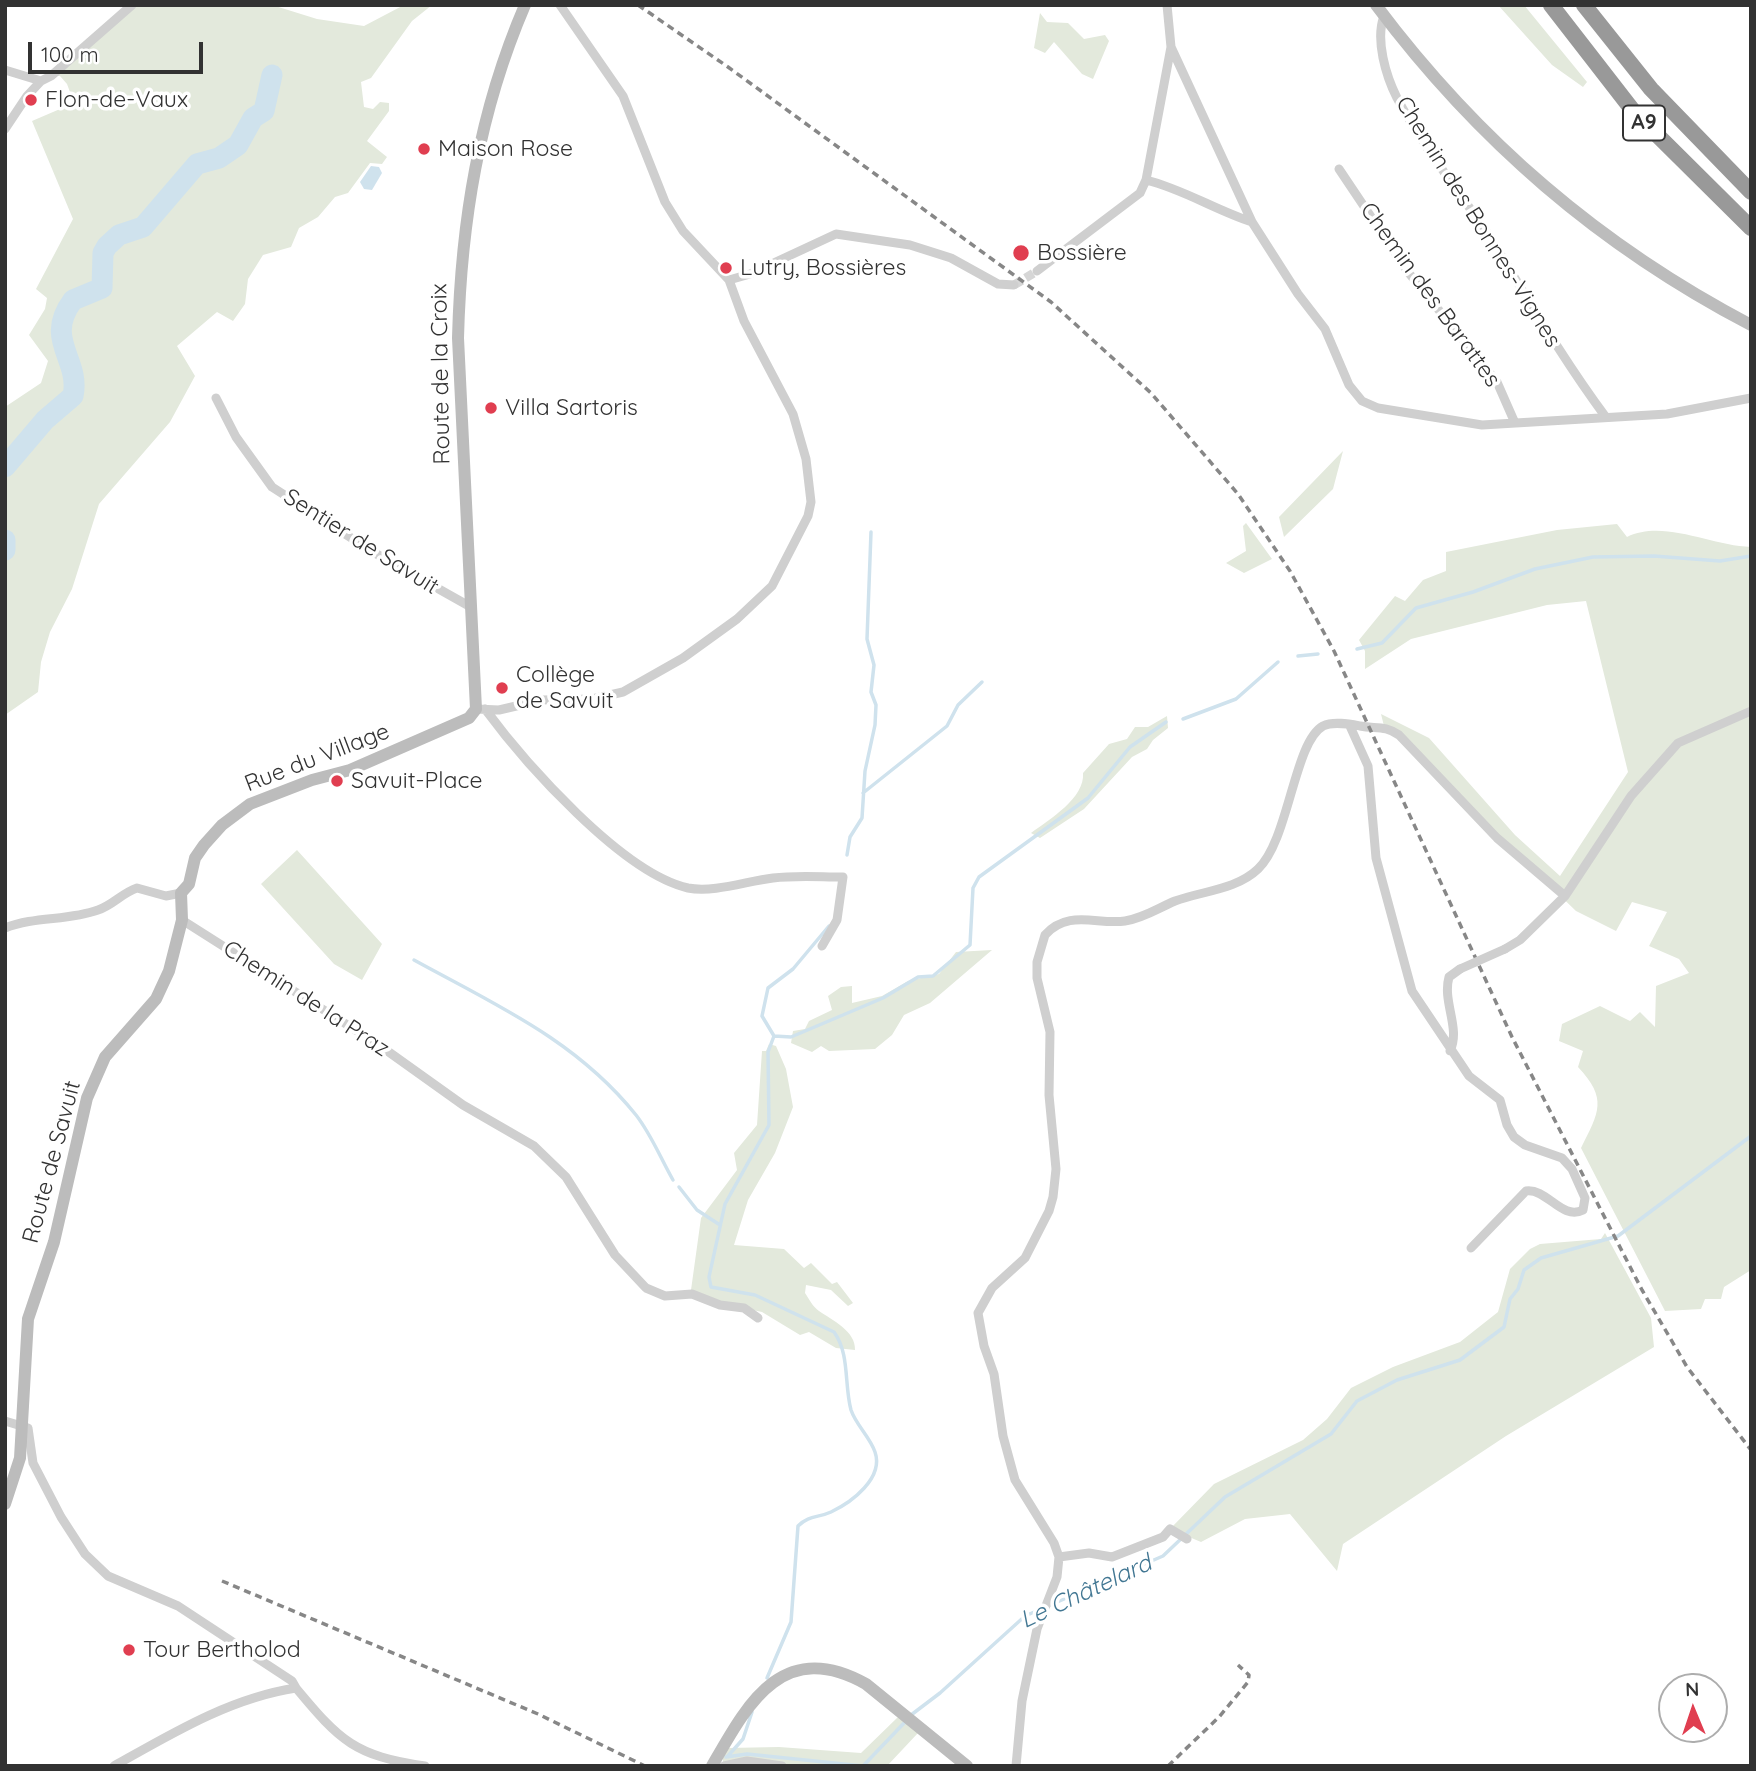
<!DOCTYPE html>
<meta charset="utf-8">
<style>
body{margin:0}
#map{position:relative;width:1756px;height:1771px;overflow:hidden;background:#fff;font-family:Quicksand,sans-serif}
canvas{display:block}
.frame{position:absolute;inset:0;border:7px solid #323232;pointer-events:none}
.north{position:absolute;left:1658px;top:1673px;width:70px;height:70px;box-sizing:border-box;background:#fff;border:2px solid #adadad;border-radius:50%;rotate:358deg;font-size:19px;font-weight:700;line-height:28px;text-align:center;color:#323232}
.north::after{content:'';display:block;margin:auto;width:24px;height:32px;background:#e03e50;clip-path:polygon(50% 0,100% 100%,50% 72%,0 100%)}
.scale{position:absolute;left:28px;top:42px;width:175px;height:32px;box-sizing:border-box;border:4px solid #323232;border-top:0;padding-left:9px;font-size:21px;line-height:24px;white-space:nowrap;color:#323232;-webkit-text-stroke:5px #fff;paint-order:stroke}
</style>
<div id="map">
<canvas width="1756" height="1771"></canvas>
<div class="frame"></div>
<div class="north">N</div>
<div class="scale">100 m</div>
</div>
<script>
const ctx = document.querySelector('canvas').getContext('2d');
ctx.lineJoin = 'round';
function fillPath(path, color) {
  ctx.fillStyle = color;
  ctx.fill(path, 'evenodd');
}
function trace(path, color, width, dash) {
  ctx.strokeStyle = color;
  ctx.lineWidth = width;
  ctx.lineCap = dash ? 'butt' : 'round';
  ctx.setLineDash(dash || []);
  ctx.stroke(path);
}
function label(font, color, halo, rows, align = 'center') {
  ctx.font = font + ' Quicksand,sans-serif';
  ctx.lineWidth = 7;
  ctx.setLineDash([]);
  ctx.textBaseline = 'middle';
  ctx.strokeStyle = halo;
  ctx.fillStyle = color;
  for (const [text, x, y, turn = 0] of rows) {
    ctx.save();
    ctx.translate(x, y);
    ctx.rotate((+turn || 0) * Math.PI / 180);
    ctx.textAlign = isNaN(turn) ? turn : align;
    if (halo) ctx.strokeText(text, 0, 0);
    ctx.fillText(text, 0, 0);
    ctx.restore();
  }
}
fillPath(new Path2D(`
 M132,5H272L317,19L364,26L404,5H432L412,21L371,78L361,82L364,107L373,109L380,102L389,103V111L367,141L387,157L382,164L370,163L348,193L335,197L318,217L299,228L291,247L263,255L248,279L245,304L233,321L217,312L177,346L195,376L170,422L99,504L72,589L50,632L41,662L38,692L5,715V407L41,383L48,361L29,335L45,309L47,298L36,289L73,219L32,121L74,103L67,84L60,76H51Z
 M1498,5H1524L1587,82L1583,87L1552,65Z
 M1040,13L1047,22L1068,23L1084,39L1105,35L1109,41L1093,79L1082,74L1054,42L1045,53L1034,48Z
 M1343,451L1333,489L1284,537L1279,517Z
 M1246,523L1272,559L1244,573L1226,563L1246,551L1243,526Z
 M1617,524L1627,537C1664,519 1711,546 1751,547V1270L1724,1287L1721,1299H1705L1701,1309L1665,1311L1581,1148C1599,1112 1608,1099 1578,1067L1583,1051L1559,1041L1562,1024L1600,1006L1630,1021L1640,1012L1655,1027L1656,986L1689,973L1679,959L1649,946L1667,912L1632,902L1616,931L1576,911L1384,726L1381,714L1429,738L1515,835L1560,876L1628,772L1586,601L1547,605L1411,639L1365,669V651L1359,640L1395,596L1405,601L1423,580L1446,571V552L1557,530Z
 M1167,716L1168,728L1153,740L1147,749L1132,757L1084,809L1040,838L1031,833C1050,819 1085,798 1083,773L1109,744L1127,739L1135,727H1148Z
 M297,850L382,944L362,980L334,964L261,884Z
 M992,950L930,1003L904,1015L892,1035L875,1049L829,1051L821,1046L812,1052L791,1043L793,1031L805,1029L809,1021L832,1010L828,996L841,987L852,986V1003L882,996L908,981L939,974L956,952Z
 M769,1044L776,1046L786,1069L793,1107L775,1153L748,1200L734,1245L784,1249L804,1268L811,1263L832,1284L837,1282L853,1303L848,1306L831,1290L806,1285L805,1293C809,1299 813,1307 819,1311C832,1320 856,1331 855,1350L836,1348L809,1332L800,1335L762,1312L721,1303L691,1290L701,1218L737,1170L734,1153L757,1125L762,1051H766Z
 M1605,1233L1651,1318L1654,1347L1506,1436L1343,1544L1337,1571L1290,1514L1245,1519L1201,1542L1170,1529L1214,1484L1303,1440L1327,1419L1351,1388L1393,1367L1460,1342L1498,1312L1510,1269L1530,1249L1540,1244L1601,1239Z
 M898,1717L918,1733L887,1766H782L747,1761L723,1766V1758L728,1748L779,1747L861,1753Z`), '#e3e9dc');
fillPath(new Path2D(`
 M371,166L379,167L382,173L372,190L364,189L360,182Z`), '#cfe2ed');
trace(new Path2D(`
 M1357,649L1382,643L1416,608L1473,592L1535,569L1593,557L1654,556L1720,561L1751,556
 M1298,656L1318,654
 M1183,719L1236,699L1278,662
 M863,793L947,726L958,705L982,682
 M847,855L850,837L862,818L865,771L875,725L876,705L871,692L874,665L867,639L871,532
 M414,960C496,1005 576,1040 636,1115C651,1134 661,1159 673,1180
 M774,1036L791,1037L883,998L918,977L933,976L970,945L973,888L979,877L1088,798L1130,747L1166,722
 M774,1036L762,1016L768,988L793,969L829,926
 M679,1187L697,1210L720,1225
 M767,1678L791,1622L798,1526C809,1515 818,1518 831,1512C852,1502 884,1478 875,1452C870,1437 856,1425 851,1410C844,1384 850,1354 834,1332L755,1295L711,1287L709,1277L725,1204L769,1125L768,1052L774,1036
 M911,1715L940,1693L1025,1616L1163,1556L1225,1497L1331,1434L1357,1401L1397,1380L1460,1360L1504,1327L1510,1299L1518,1289L1524,1270L1541,1258L1618,1236L1751,1136
 M726,1757L747,1754L863,1766
 M727,1757L743,1739L752,1712
 M863,1766L906,1721`), '#cfe2ed', 3.5);
trace(new Path2D(`
 M5,467L45,420L73,396C81,359 43,340 73,300L102,288L103,253L107,246L119,235L143,227L197,164L219,158L238,145L253,118L264,111L272,75
 M5,540V550`), '#cfe2ed', 21);
trace(new Path2D(`
 M1014,285L1037,271`), '#d6d6d6', 9, [9, 4.5]);
trace(new Path2D(`
 M1167,5L1171,47L1146,180C1183,189 1215,210 1252,222
 M1384,16C1375,40 1386,76 1397,98C1423,147 1459,191 1489,236C1527,297 1562,358 1605,416
 M1171,47L1252,222L1298,294L1325,329L1349,385L1362,401L1378,408L1482,425L1667,414L1751,398
 M5,70L41,81
 M5,129L27,96L41,81L51,76L132,5
 M1339,169L1408,272L1497,382L1515,423
 M1037,271L1140,193L1146,180
 M729,280L750,274L836,234L910,245L951,258L998,284L1014,285
 M216,398L236,437L272,487L373,552L469,606
 M476,709L499,710L542,700L592,699L623,692L683,658L737,619L772,586L808,516L811,502L806,459L793,414L744,321L729,280L683,231L665,202L623,96L560,5
 M485,709C525,763 622,873 688,888C714,893 747,881 773,878C796,875 820,877 843,877L837,920L822,946
 M1349,724L1368,766L1376,858L1412,991L1469,1076L1500,1100L1507,1125L1514,1137L1525,1145L1562,1158L1572,1169L1585,1198L1583,1210C1562,1221 1547,1188 1526,1191L1471,1248
 M182,920L379,1045L463,1105L534,1146L566,1177L615,1255L646,1288L665,1296L692,1294L720,1305L744,1308L758,1318
 M5,928C35,916 68,921 98,910C113,905 122,893 137,888L166,896L181,893
 M1505,949L1520,940L1565,896
 M1450,1051C1461,1028 1442,1002 1449,977L1460,969
 M5,1421L28,1428L33,1463L61,1517L85,1554L108,1576L178,1606L292,1681L296,1688
 M1059,1557L1089,1553L1112,1557L1163,1537L1170,1529L1187,1539
 M114,1766C171,1734 230,1698 296,1688C340,1741 355,1756 425,1766
 M724,1766L747,1761L782,1766
 M1016,1766L1022,1701L1037,1629L1057,1577L1059,1557L1054,1543L1015,1480L1003,1436L994,1374L984,1346L978,1313L992,1288L1025,1258L1049,1211L1053,1197L1056,1169L1049,1095L1050,1032L1037,978V962L1045,935C1068,909 1097,925 1125,921C1144,918 1158,908 1175,901C1202,891 1236,890 1258,869C1289,840 1294,742 1323,726C1333,721 1349,724 1360,726C1376,729 1385,725 1399,735L1497,838L1565,896L1631,796L1678,743L1751,711`), '#cfcfcf', 9);
trace(new Path2D(`
 M1376,5C1478,141 1600,246 1751,325
 M5,1504L20,1458L28,1319L54,1242L87,1098L105,1057L156,999L169,971L182,920L181,893L189,884L195,858L204,845L222,825L250,804L312,780L350,770L469,718L476,709L458,338C461,222 479,112 525,5
 M712,1766C747,1705 782,1637 866,1684L967,1766`), '#bcbcbc', 12);
trace(new Path2D(`
 M1551,5L1634,112L1751,228
 M1584,5L1651,89L1751,192`), '#999', 16);
trace(new Path2D(`
 M638,5L728,67L1051,302L1151,393L1238,494L1290,571L1334,651L1512,1037L1642,1290L1687,1367L1751,1450
 M222,1581L538,1714L645,1766
 M1168,1766L1219,1717L1248,1682L1249,1675L1238,1665`), '#878787', 3.5, [7, 5]);
trace(new Path2D(`
 M1460,969L1505,949`), '#cfcfcf', 9);
for (const [x, y, r, color] of [
 [31,100,7,"#e03e50"],
 [424,149,7,"#e03e50"],
 [1021,253,9,"#e03e50"],
 [726,268,7,"#e03e50"],
 [491,408,7,"#e03e50"],
 [502,688,7,"#e03e50"],
 [337,781,7,"#e03e50"],
 [129,1650,7,"#e03e50"]
]) {
  const dot = new Path2D();
  dot.arc(x, y, r, 0, 2 * Math.PI);
  ctx.fillStyle = color;
  ctx.fill(dot);
  trace(dot, '#fff', 2.5);
}
for (const [x, y, w] of [
 [1644,123,42]
]) {
  const box = new Path2D();
  box.roundRect(x - w / 2, y - 17.5, w, 35, 5);
  ctx.fillStyle = '#fff';
  ctx.fill(box);
  trace(box, '#323232', 2);
}
label('bold 21px', '#323232', null, [
 ["A9",1644,123]
]);
label('23px', '#323232', '#fff', [
 ["Flon-de-Vaux",45,100],
 ["Maison Rose",438,149],
 ["Bossière",1037,253],
 ["Lutry, Bossières",740,268],
 ["Villa Sartoris",505,408],
 ["Collège",516,675],
 ["de Savuit",516,701],
 ["Savuit-Place",351,781],
 ["Tour Bertholod",143,1650]
], 'left');
label('23px', '#323232', '#fff', [
 ["Chemin des Bonnes-Vignes",1478,222,58],
 ["Chemin des Barattes",1430,295,54],
 ["Route de la Croix",441,374,-91],
 ["Sentier de Savuit",361,542,32],
 ["Rue du Village",317,758,-21],
 ["Chemin de la Praz",306,999,33],
 ["Route de Savuit",52,1162,-75]
]);
label('italic 24px', '#427793', '#fff', [
 ["Le Châtelard",1086,1592,-25]
]);
</script>
